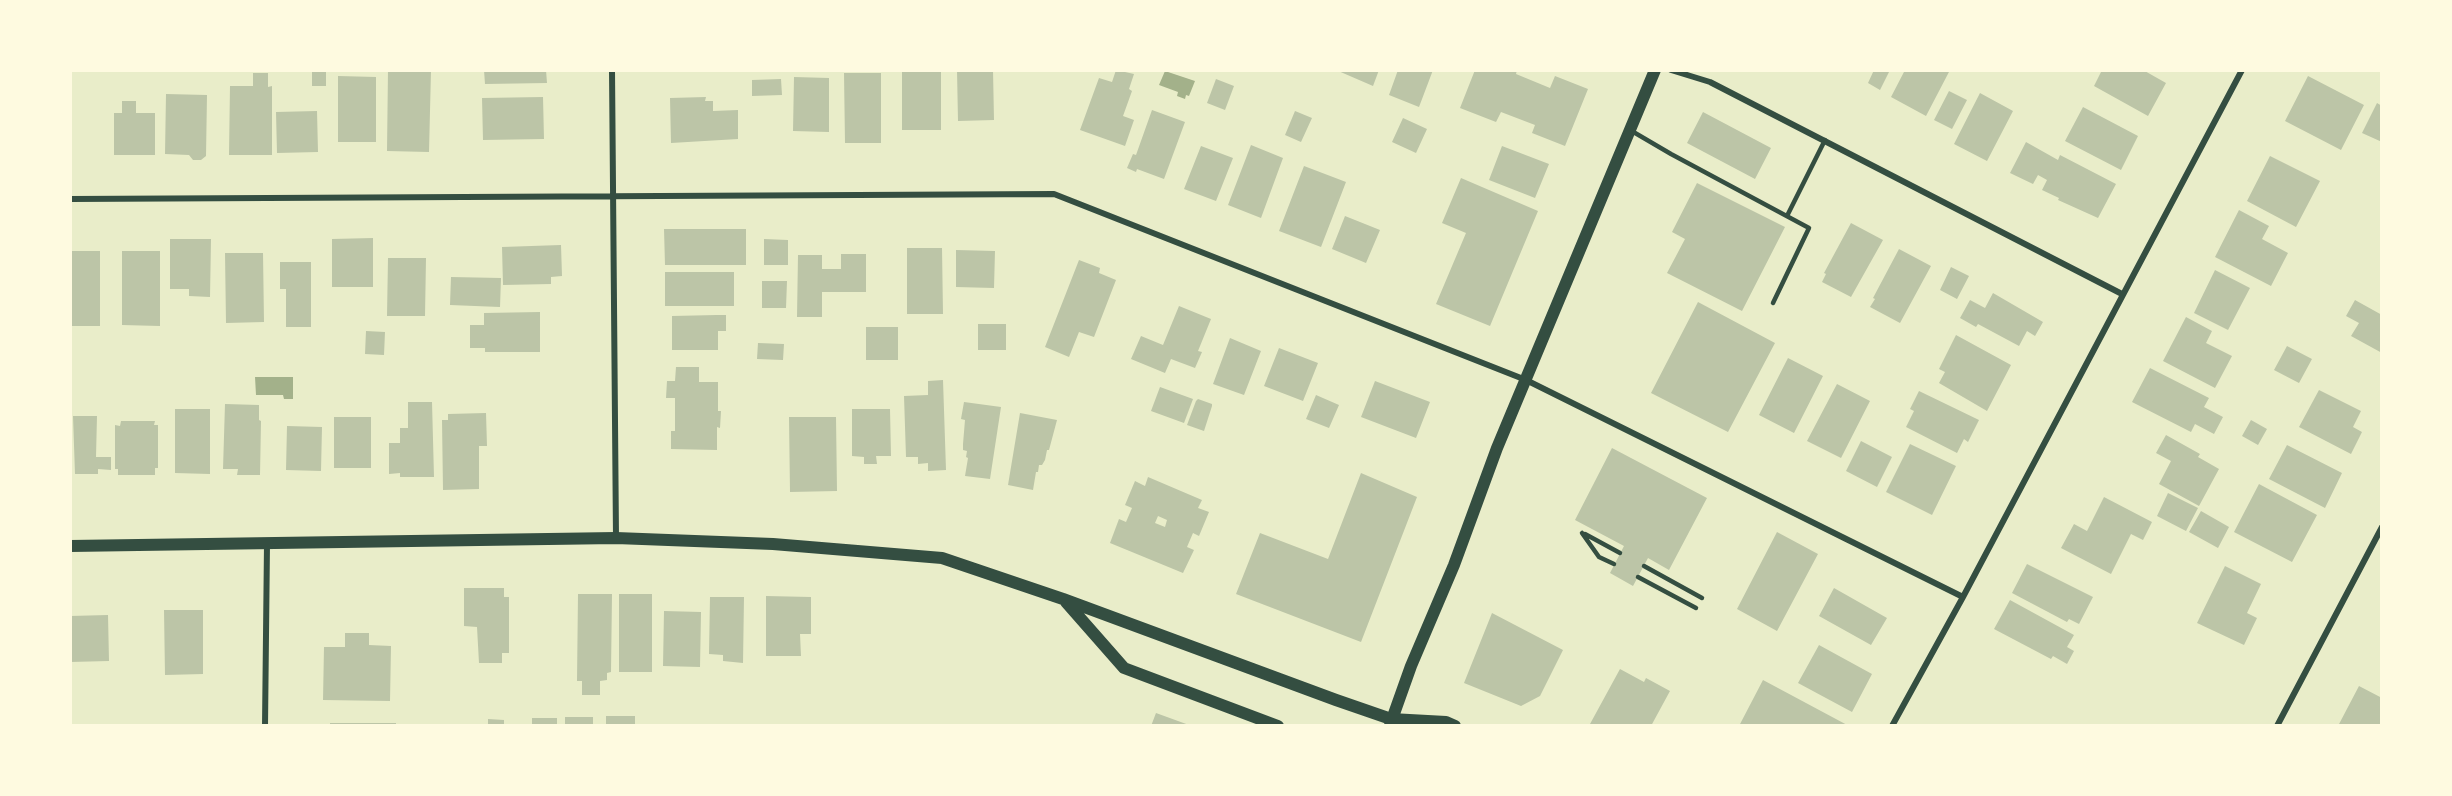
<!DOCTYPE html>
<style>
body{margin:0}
#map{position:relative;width:2452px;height:796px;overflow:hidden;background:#e9edc9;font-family:"PT Serif",serif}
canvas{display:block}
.frame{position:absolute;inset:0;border:72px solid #fefae0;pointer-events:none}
</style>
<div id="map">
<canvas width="2452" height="796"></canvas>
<div class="frame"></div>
</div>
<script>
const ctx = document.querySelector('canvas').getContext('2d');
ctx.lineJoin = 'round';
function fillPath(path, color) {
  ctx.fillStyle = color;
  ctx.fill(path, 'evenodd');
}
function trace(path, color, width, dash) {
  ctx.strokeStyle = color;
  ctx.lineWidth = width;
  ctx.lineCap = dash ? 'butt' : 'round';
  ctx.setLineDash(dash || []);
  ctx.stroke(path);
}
fillPath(new Path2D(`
 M1165,71L1195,81L1189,96L1186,95L1185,99L1177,96L1178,92L1159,85Z
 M255,377H293V399H284L283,395H256Z`), '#a3b18a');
fillPath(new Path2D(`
 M312,70H326V86H312Z
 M388,70H431L429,152L387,151Z
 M484,70H546L547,83L485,84Z
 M902,70H941V130H902Z
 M957,70H993L994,120L958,121Z
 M1116,70L1134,74L1129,89L1132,91L1123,116L1134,120L1125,146L1080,130L1099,78L1112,82Z
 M1336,70H1379L1373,86Z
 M1398,70H1433L1419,107L1389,95Z
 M1475,70H1517L1516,74L1550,88L1555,76L1588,89L1565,146L1532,133L1535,125L1501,112L1496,122L1460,108Z
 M1874,70H1890L1880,90L1868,83Z
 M1905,70H1950L1926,116L1891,97Z
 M2102,70H2143L2166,83L2148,116L2094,86Z
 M253,73H268V87L272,86V155H229L230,86H253Z
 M844,73H881V143H845Z
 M338,76L376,77V142H338Z
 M2308,76L2364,105L2341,150L2285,121Z
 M794,77L829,78V132L793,131Z
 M781,79L782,95L752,96V80Z
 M1216,79L1234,86L1225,110L1207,103Z
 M1949,91L1967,100L1952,129L1934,120Z
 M1980,93L2013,111L1987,161L1954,144Z
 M166,94L207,95L206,156L201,160H193L189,155L165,154Z
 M543,97L544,139L483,140L482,98Z
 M706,97L705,101H713V111L738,110V139L671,143L670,98Z
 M122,101H136V113H155V155H114V113H122Z
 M2377,103L2382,106V142L2362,133Z
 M2083,107L2138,136L2121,170L2065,141Z
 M1152,110L1185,122L1164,179L1137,169L1136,172L1127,168L1133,154L1136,155Z
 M317,111L318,152L277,153L276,112Z
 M1295,111L1312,118L1301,142L1285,135Z
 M1703,112L1771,148L1755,179L1687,143Z
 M1403,118L1427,129L1416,153L1392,142Z
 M2026,142L2058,160L2060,155L2116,184L2098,218L2058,200L2059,198L2042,190L2047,180L2038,175L2033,184L2010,173Z
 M1251,145L1283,158L1261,218L1228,205Z
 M1201,146L1233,158L1216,201L1184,189Z
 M1502,146L1549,164L1535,198L1489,180Z
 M2270,156L2320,181L2296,227L2247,201Z
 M1304,166L1346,182L1321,247L1279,231Z
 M1461,178L1538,211L1490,326L1436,304L1466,233L1442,223Z
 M1697,183L1785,227L1742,311L1667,273L1685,239L1672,232Z
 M2239,210L2269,226L2262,239L2288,253L2271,286L2215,257Z
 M1345,216L1380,230L1366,263L1332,249Z
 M1851,223L1883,240L1851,297L1822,282L1826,274L1824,273Z
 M664,229H746V265H665Z
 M373,238V287H332V239Z
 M170,239H211L210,297L189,296V289H170Z
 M764,239L788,240V265H764Z
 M561,245L562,276L551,277V284L503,285L502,247Z
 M907,248H942L943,314H907Z
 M1899,249L1931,266L1900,323L1870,307L1875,299L1873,298Z
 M956,250L995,251L994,288L956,287Z
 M70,251H100V326H70Z
 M122,251H160V326L122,325Z
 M225,253H263L264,322L226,323Z
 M841,254H866V292H822V317H797L798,255H822V269H841Z
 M388,258H426L425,316H387Z
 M1079,260L1100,268L1099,273L1116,280L1094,337L1079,332L1069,357L1045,347Z
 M280,262H311V327H286V289H280Z
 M1951,267L1969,276L1957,299L1940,290Z
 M2215,270L2250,288L2228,330L2194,313Z
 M665,272H734V306H665Z
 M451,277L501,278L500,307L450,305Z
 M762,281H787L786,308H762Z
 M1993,293L2043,322L2035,336L2027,331L2019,346L1978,324L1976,327L1960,318L1970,300L1985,308Z
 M2355,300L2382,315V353L2351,336L2359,323L2346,316Z
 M1698,302L1775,343L1728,432L1651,393Z
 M1179,306L1211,319L1198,351L1202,352L1195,368L1171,359L1165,373L1131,359L1141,336L1163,345Z
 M540,312V352H485V348H470V325H484V313Z
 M717,315H726V331H718V350H672V316Z
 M2186,317L2212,331L2206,343L2232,356L2215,388L2163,361Z
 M978,324H1006V350H978Z
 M866,327H898V360H866Z
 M366,331L385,332L384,355L365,354Z
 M1956,335L2011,365L1987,411L1939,383L1945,372L1939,369Z
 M1230,338L1261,351L1244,395L1213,384Z
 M758,343L784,344L783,360L757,359Z
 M2287,346L2312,359L2299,383L2274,370Z
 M1279,348L1318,363L1303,401L1264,386Z
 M1788,358L1823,376L1794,433L1759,415Z
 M676,367H699V382H718V411H721L720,428L717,427V450L671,449V431H675V398H666L667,381H675Z
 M2150,368L2209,398L2204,407L2223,417L2214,434L2195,424L2191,432L2132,402Z
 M943,380L946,470L928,471V463L918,464V457H906L904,396L928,395V381Z
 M1375,381L1430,402L1416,438L1361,417Z
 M1837,384L1870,401L1841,458L1807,441Z
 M1160,387L1193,399L1184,423L1151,411Z
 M2319,390L2361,411L2353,427L2362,432L2351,454L2299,427Z
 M1919,391L1979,420L1968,442L1964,439L1957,453L1906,427L1914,411L1910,409Z
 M1316,395L1339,405L1329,428L1306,419Z
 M1198,399L1212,404V406L1204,431L1187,425L1196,401Z
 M408,402H432L434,477H400V473L389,474V443H400V428H408Z
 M964,402L1001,407L990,479L965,476L968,458L966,457L967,451L963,450V444L965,420L961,419Z
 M225,404L259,405V420L261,421L260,475H237L238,469H223Z
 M175,409H210V474L175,473Z
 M852,409H890L891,456H876L877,464H864V457L852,456Z
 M486,413L487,446H479V489L443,490L442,420H448V414Z
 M1020,413L1057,420L1049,450H1047L1045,460L1042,465H1039L1038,472H1036L1033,490L1008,485Z
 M73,416H97L96,457H111V470L98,469V474H75Z
 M334,417H371V468H334Z
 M789,417H836L837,491L790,492Z
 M2251,420L2267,429L2258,445L2242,436Z
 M121,421H155L154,425H158V468H155V475H118V469H115V425L120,426Z
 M287,426L322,427L321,471L286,470Z
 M2166,435L2200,454L2198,457L2219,469L2199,506L2159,484L2171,461L2156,453Z
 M1861,441L1892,457L1877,487L1846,471Z
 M1910,444L1956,466L1932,515L1886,492Z
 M2287,445L2342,473L2325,508L2269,479Z
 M1612,448L1707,498L1669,570L1648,558L1633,586L1610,573L1624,546L1575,520Z
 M1361,473L1417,497L1361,642L1236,594L1260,533L1328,559Z
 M1148,477L1202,500L1198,508L1209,512L1199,536L1193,533L1187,547L1194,550L1183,573L1110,543L1119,519L1126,522L1132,508L1125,505L1135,481L1145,486ZM1158,516L1167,520L1165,527L1155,523Z
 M2259,484L2317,515L2292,562L2234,532Z
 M2168,493L2198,508L2186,531L2157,516Z
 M2104,497L2152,522L2143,540L2131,534L2111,574L2061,548L2074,524L2087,531Z
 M2201,511L2229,527L2218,548L2189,532Z
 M1777,532L1818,554L1777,631L1737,609Z
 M2027,564L2093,597L2079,624L2069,619L2067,622L2012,593Z
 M2225,566L2261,584L2247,613L2257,618L2244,645L2197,623Z
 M464,588H504V597H509V653H502V663H479L477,627L464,626Z
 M1834,588L1887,618L1871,645L1819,616Z
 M578,594H612L611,672L607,673V680L600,681V695H582V681H577Z
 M619,594H652V672H619Z
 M766,596L811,597V634H800L801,656H766Z
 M710,597H744L743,663L723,661V655L709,654Z
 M2010,600L2074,635L2067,647L2074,651L2067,664L2053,656L2051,659L1994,629Z
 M164,610H203V674L165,675Z
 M664,611L701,612L700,667L663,666Z
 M1492,613L1563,650L1540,696L1521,706L1464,683Z
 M108,615L109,661L70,662V616Z
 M345,633H369V645L391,646L390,701L323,700L324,647H345Z
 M1819,645L1872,674L1852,712L1798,683Z
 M1620,669L1644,682L1646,678L1670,691L1651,726L1590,724Z
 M1763,680L1849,726H1739Z
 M2359,686L2382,698V726H2338Z
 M1156,713L1189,725V726H1151Z
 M606,716H635V726H606Z
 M565,717H593V726H565Z
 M532,718H557V726H532Z
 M488,719L504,720V726H488Z
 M330,723H396V726H330Z`), '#bcc5a7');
trace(new Path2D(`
 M1630,130L1671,154L1809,228L1773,303
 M1787,216L1825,140
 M1582,533L1599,557L1614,564
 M1585,534L1620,553
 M1644,566L1702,598
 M1638,577L1696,608`), '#344e41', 4.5);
trace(new Path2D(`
 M612,70L616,538
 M1671,70L1710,82L2122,294
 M70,199L1054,194L1526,380L1963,597
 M265,726L267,544
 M1892,726L1963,597L2242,70
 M2277,726L2382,527`), '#344e41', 6);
trace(new Path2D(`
 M70,546L616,538L773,544L942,558L1063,599L1336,700L1391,719L1446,722L1455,726
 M1066,602L1124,668L1278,726
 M1390,725L1411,666L1454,565L1497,448L1655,70`), '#344e41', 12);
</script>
